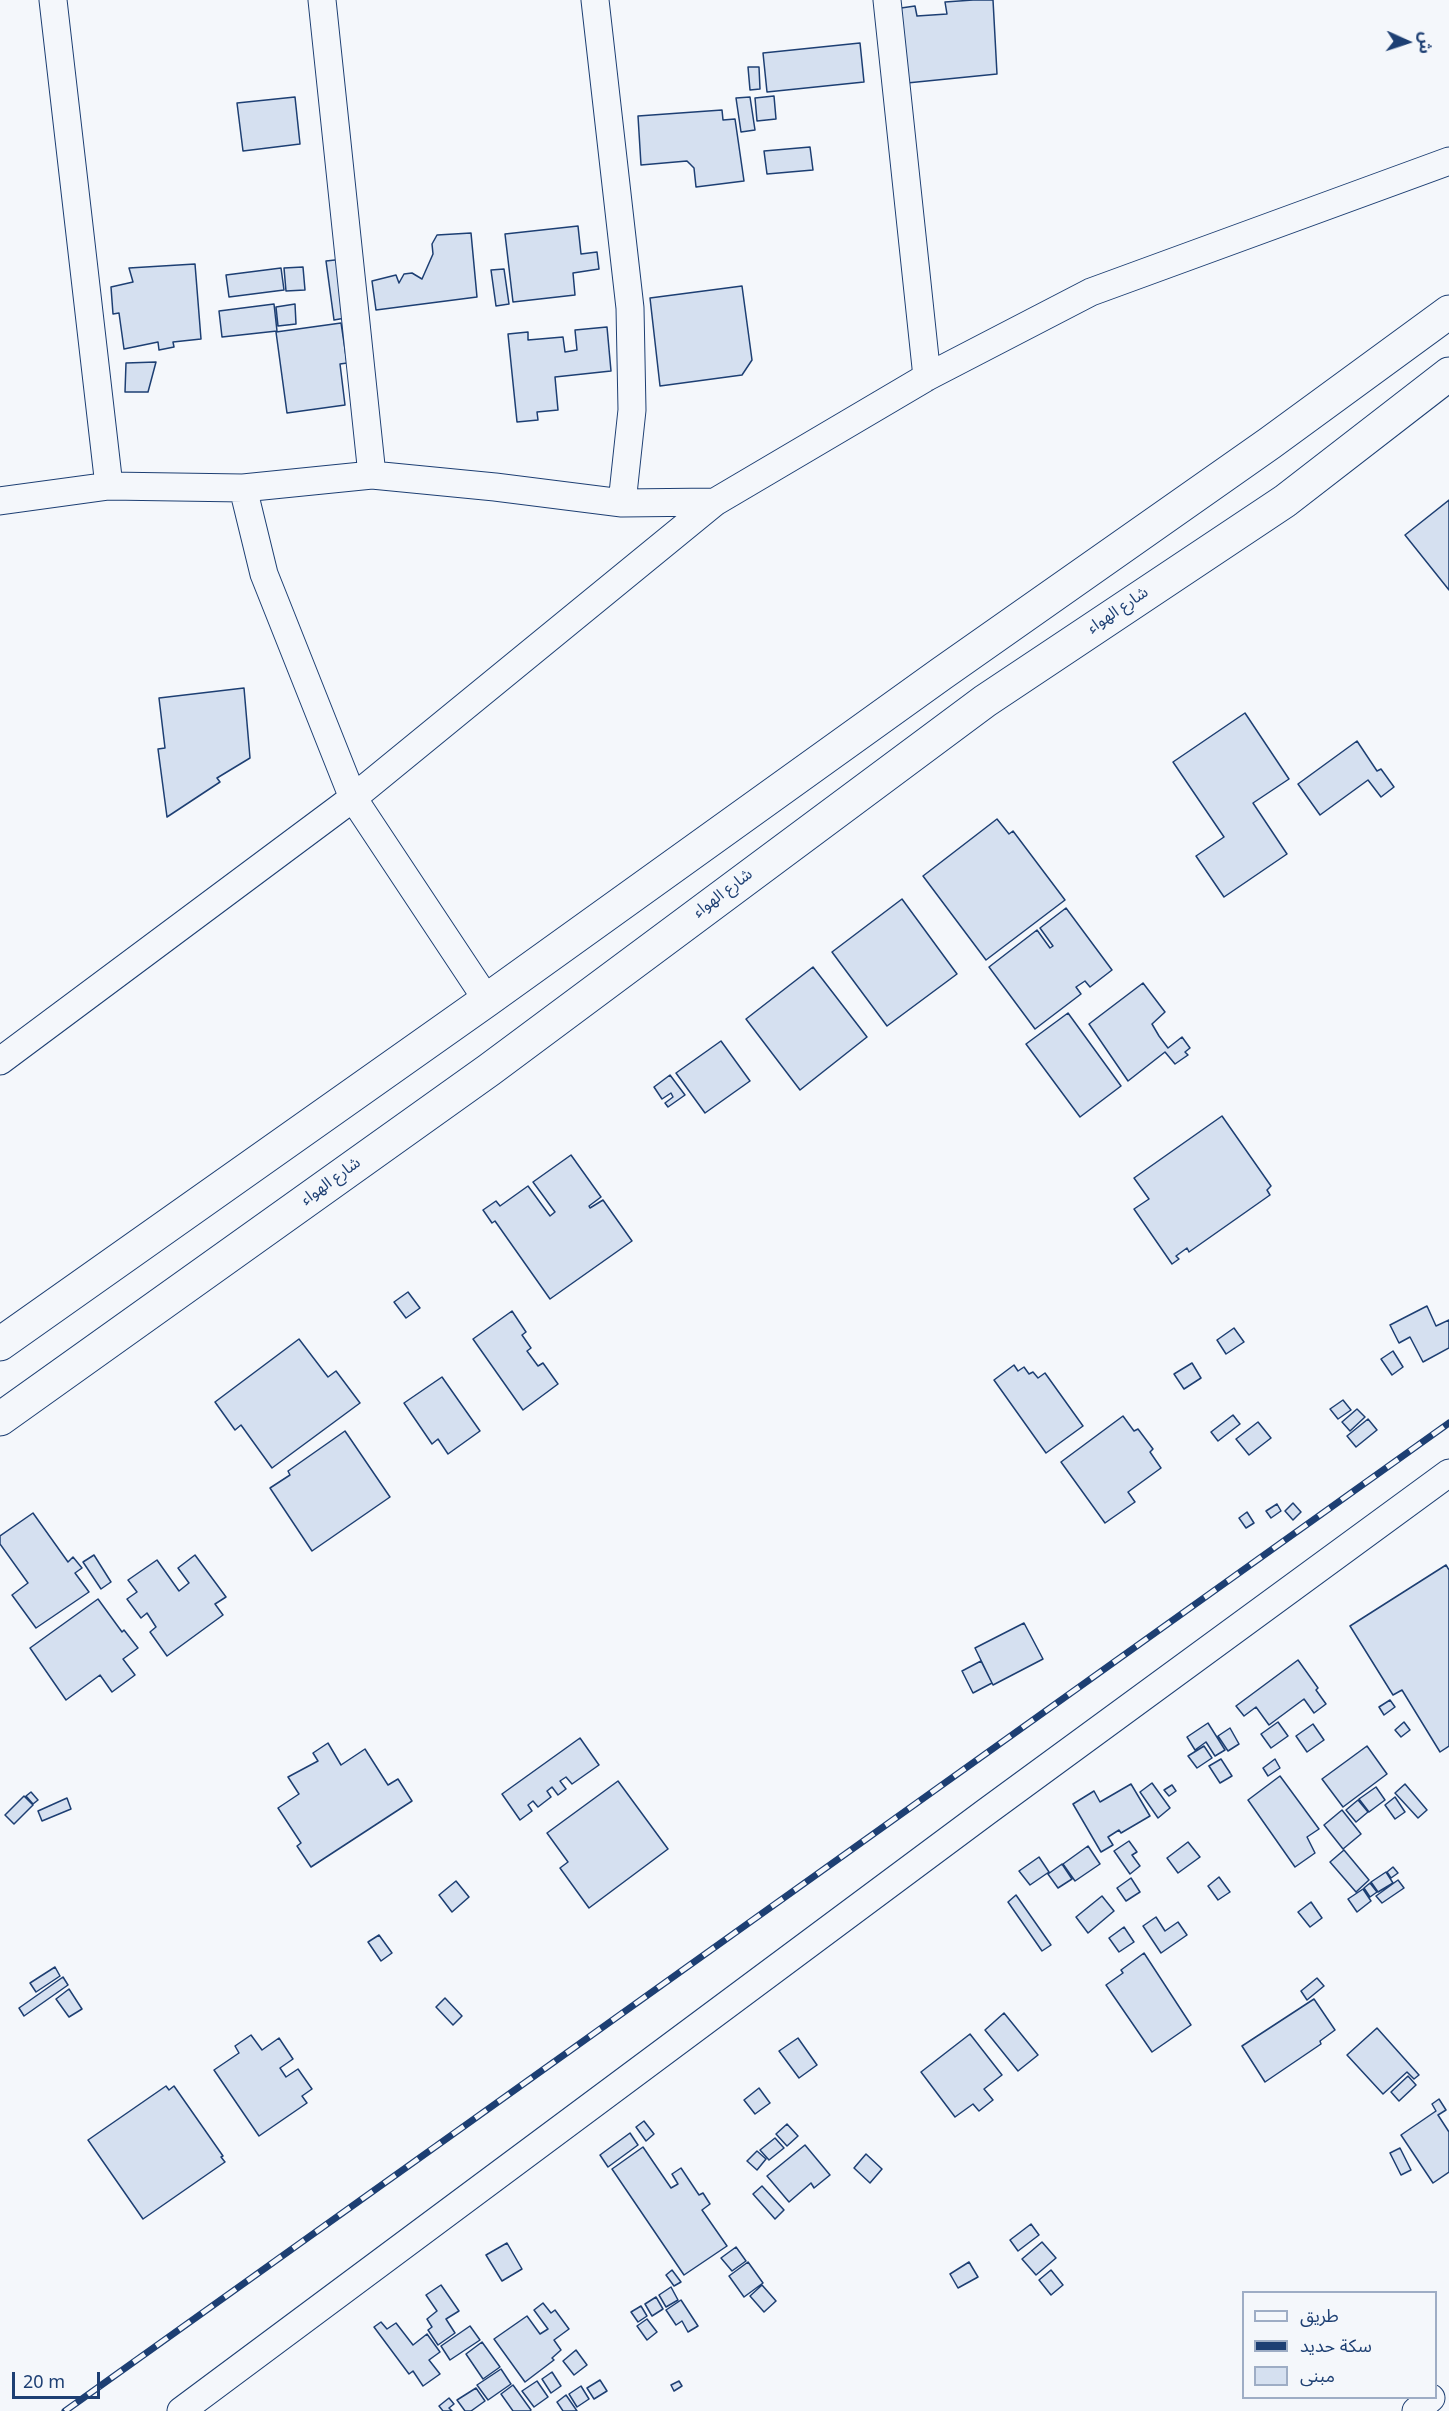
<!DOCTYPE html>
<meta charset="utf-8">
<style>
body{margin:0}
#map{position:relative;width:1449px;height:2411px;overflow:hidden;background:#f4f7fb;font-family:Georgia,"Noto Sans Arabic",serif}
canvas{display:block}
.legend{position:absolute;left:1242px;top:2291px;width:195px;height:108px;box-sizing:border-box;background:#f4f7fb;border:2px solid #9eadc5;margin:0;padding:8px 10px;list-style:none;font-size:18px;color:#1d3f73}
.legend li{display:flex;align-items:center;gap:12px;height:30px}
.legend b{width:30px;border:2px solid #9eadc5}
.north{position:absolute;left:1377px;top:12px;width:60px;height:60px;-webkit-text-stroke:4px #f4f7fb;paint-order:stroke;rotate:93deg;font-size:16px;font-weight:700;line-height:24px;text-align:center;color:#1d3f73}
.north::after{content:'';display:block;margin:auto;width:21px;height:27px;background:#1d3f73;clip-path:polygon(50% 0,100% 100%,50% 72%,0 100%)}
.scale{position:absolute;left:12px;top:2372px;width:88px;height:27px;box-sizing:border-box;border:3px solid #1d3f73;border-top:0;padding-left:8px;font-size:18px;line-height:21px;white-space:nowrap;color:#1d3f73;-webkit-text-stroke:4px #f4f7fb;paint-order:stroke}
</style>
<div id="map">
<canvas width="1449" height="2411"></canvas>
<ul class="legend">
<li><b style="height:8px;background:#f4f7fb"></b>طريق</li>
<li><b style="height:8px;background:#1d3f73"></b>سكة حديد</li>
<li><b style="height:16px;background:#d5e0f0"></b>مبنى</li>
</ul>
<div class="north">ش</div>
<div class="scale">20 m</div>
</div>
<script>
const ctx = document.querySelector('canvas').getContext('2d');
ctx.lineJoin = 'round';
function fillPath(path, color) {
  ctx.fillStyle = color;
  ctx.fill(path, 'evenodd');
}
function trace(path, color, width, dash) {
  ctx.strokeStyle = color;
  ctx.lineWidth = width;
  ctx.lineCap = dash ? 'butt' : 'round';
  ctx.setLineDash(dash || []);
  ctx.stroke(path);
}
function label(font, color, halo, rows, align = 'center') {
  ctx.font = font + ' Georgia,"Noto Sans Arabic",serif';
  ctx.lineWidth = 4.5;
  ctx.setLineDash([]);
  ctx.textBaseline = 'middle';
  ctx.strokeStyle = halo;
  ctx.fillStyle = color;
  for (const [text, x, y, turn = 0] of rows) {
    ctx.save();
    ctx.translate(x, y);
    ctx.rotate((+turn || 0) * Math.PI / 180);
    ctx.textAlign = isNaN(turn) ? turn : align;
    if (halo) ctx.strokeText(text, 0, 0);
    ctx.fillText(text, 0, 0);
    ctx.restore();
  }
}
const building = new Path2D(`
 M973,0H993L997,74L907,83L901,8L915,6L917,16L947,14L945,2Z
 M860,43L864,82L767,92L763,53Z
 M748,67H759L760,89L750,90Z
 M774,96L776,119L757,121L755,98Z
 M295,97L300,144L243,151L237,103Z
 M750,97L755,130L741,132L736,98Z
 M722,110L723,120L735,119L744,181L696,187L694,168L687,161L641,165L638,116Z
 M810,147L813,170L767,174L764,151Z
 M578,226L581,254L597,252L599,269L573,273L575,295L513,302L505,234Z
 M471,233L477,297L376,310L372,281L396,275L399,283L404,274L412,273L422,279L433,254L432,244L437,235Z
 M344,259L351,317L334,320L326,261Z
 M195,264L201,339L173,342L174,347L159,350L158,342L124,349L119,313L113,314L111,287L133,282L129,268Z
 M303,267L305,290L286,291L284,268Z
 M281,268L284,290L229,297L226,275Z
 M504,269L509,304L496,306L491,270Z
 M742,286L752,360L742,375L660,386L650,298Z
 M274,304L277,331L222,337L219,311Z
 M295,304L296,324L278,326L276,307Z
 M341,323L347,363L340,364L345,405L287,413L276,332Z
 M607,327L611,371L555,377L558,410L537,412L538,420L517,422L508,334L528,332V340L563,337L565,352L577,350L575,330Z
 M156,362L148,392H125L126,363Z
 M1449,500V590L1405,535Z
 M244,688L250,758L217,778L220,782L167,817L158,749L165,748L159,698Z
 M1245,713L1289,779L1253,803L1287,854L1224,897L1196,856L1224,837L1173,762Z
 M1357,741L1377,771L1381,769L1394,787L1381,797L1368,780L1320,815L1298,784Z
 M997,819L1009,834L1013,831L1065,900L986,960L923,876Z
 M902,899L957,974L887,1026L832,952Z
 M1066,908L1112,970L1090,987L1085,981L1076,987L1081,994L1035,1029L989,967L1037,930L1050,948L1053,946L1040,928Z
 M813,967L867,1037L800,1090L746,1019Z
 M1143,983L1165,1012L1152,1024L1159,1036L1168,1048L1182,1037L1190,1048L1185,1052L1188,1055L1175,1064L1165,1052L1128,1081L1089,1024Z
 M1068,1013L1121,1086L1080,1117L1026,1044Z
 M721,1041L750,1081L705,1113L676,1073Z
 M670,1075L685,1095L668,1107L665,1103L673,1097L671,1093L662,1099L654,1087Z
 M1222,1116L1271,1186L1267,1190L1270,1195L1189,1252L1187,1248L1176,1256L1179,1259L1172,1264L1134,1209L1149,1199L1134,1178Z
 M571,1155L601,1197L589,1206L590,1208L603,1200L632,1241L550,1299L495,1221L492,1223L483,1210L496,1201L500,1206L528,1186L550,1216L555,1212L533,1182Z
 M408,1292L420,1308L406,1318L394,1302Z
 M1427,1306L1436,1326L1449,1320V1348L1423,1362L1410,1337L1399,1343L1390,1325Z
 M512,1311L526,1332L522,1335L531,1348L527,1351L538,1366L543,1363L558,1384L523,1410L473,1339Z
 M1234,1328L1244,1342L1226,1354L1217,1340Z
 M299,1339L328,1377L336,1371L360,1403L272,1468L241,1425L235,1430L215,1402Z
 M1393,1351L1403,1367L1392,1375L1381,1359Z
 M1192,1363L1201,1378L1184,1389L1174,1374Z
 M1014,1365L1018,1371L1024,1367L1029,1374L1033,1372L1038,1378L1045,1373L1083,1426L1046,1453L994,1380Z
 M442,1377L480,1431L448,1454L438,1439L432,1444L404,1403Z
 M1343,1400L1351,1410L1338,1419L1330,1409Z
 M1357,1409L1365,1417L1350,1431L1342,1422Z
 M1233,1415L1240,1424L1218,1441L1211,1432Z
 M1123,1416L1134,1431L1138,1429L1153,1449L1150,1452L1161,1468L1128,1492L1135,1502L1105,1523L1061,1462Z
 M1368,1419L1377,1430L1356,1447L1347,1436Z
 M1258,1422L1271,1438L1249,1455L1236,1439Z
 M345,1431L390,1497L312,1551L270,1488L290,1475L288,1471Z
 M1293,1503L1301,1512L1293,1520L1285,1511Z
 M1277,1504L1281,1511L1271,1518L1266,1511Z
 M1247,1512L1254,1523L1246,1528L1239,1518Z
 M33,1513L68,1562L73,1557L82,1568L75,1573L89,1592L36,1628L12,1595L28,1583L0,1544V1536Z
 M94,1555L111,1582L101,1589L83,1562Z
 M195,1555L226,1597L215,1604L223,1615L167,1656L150,1632L156,1627L147,1613L141,1618L127,1599L137,1592L128,1580L157,1560L179,1591L189,1583L178,1568Z
 M1446,1565L1449,1570V1746L1440,1752L1402,1690L1393,1695L1350,1626Z
 M98,1599L122,1632L124,1630L138,1648L123,1659L135,1675L112,1692L100,1675L66,1700L30,1648Z
 M1024,1623L1043,1659L993,1685L975,1648Z
 M1298,1660L1318,1688L1316,1690L1326,1704L1314,1713L1304,1699L1269,1725L1256,1707L1244,1716L1236,1706Z
 M981,1661L992,1683L973,1693L962,1671Z
 M1390,1700L1395,1707L1384,1715L1379,1707Z
 M1278,1722L1288,1736L1271,1748L1261,1734Z
 M1404,1722L1410,1730L1401,1737L1395,1730Z
 M1208,1723L1225,1750L1215,1756L1206,1742L1195,1750L1187,1737Z
 M1313,1724L1324,1740L1307,1752L1296,1736Z
 M1230,1728L1239,1744L1228,1751L1218,1736Z
 M580,1738L599,1765L572,1784L566,1777L560,1781L566,1789L558,1795L552,1787L547,1791L551,1797L538,1807L533,1801L528,1805L532,1811L520,1820L502,1794Z
 M328,1743L341,1765L365,1749L388,1785L398,1779L412,1801L311,1867L297,1846L301,1843L278,1808L299,1794L288,1777L318,1761L313,1753Z
 M1204,1746L1212,1758L1197,1768L1188,1756Z
 M1367,1746L1387,1774L1343,1807L1322,1779Z
 M1221,1759L1232,1776L1220,1783L1209,1766Z
 M1275,1759L1280,1768L1268,1776L1263,1768Z
 M1280,1776L1319,1829L1307,1837L1315,1853L1295,1867L1248,1800Z
 M618,1781L668,1849L589,1908L560,1868L568,1862L547,1833Z
 M1152,1783L1170,1808L1158,1818L1140,1792Z
 M1131,1784L1150,1816L1121,1833L1119,1830L1108,1837L1113,1845L1101,1852L1073,1804L1094,1791L1100,1802Z
 M1405,1784L1427,1810L1418,1818L1395,1793Z
 M1172,1785L1176,1791L1169,1796L1164,1790Z
 M1376,1787L1385,1800L1369,1812L1359,1799Z
 M31,1792L38,1800L33,1804L26,1796Z
 M24,1796L33,1805L14,1824L5,1815Z
 M1395,1797L1405,1812L1395,1819L1385,1805Z
 M67,1798L71,1809L42,1821L38,1811Z
 M1358,1800L1368,1812L1356,1822L1346,1810Z
 M1342,1810L1361,1834L1343,1849L1324,1825Z
 M1129,1841L1137,1852L1132,1855L1140,1866L1130,1874L1114,1851Z
 M1188,1842L1200,1857L1178,1873L1167,1858Z
 M1088,1846L1100,1864L1075,1881L1063,1864Z
 M1344,1850L1369,1880L1356,1892L1330,1862Z
 M1039,1857L1049,1872L1030,1885L1019,1871Z
 M1062,1864L1072,1879L1058,1888L1048,1874Z
 M1393,1867L1398,1873L1391,1878L1387,1872Z
 M1386,1872L1393,1883L1378,1892L1371,1882Z
 M1219,1877L1230,1892L1218,1900L1208,1886Z
 M1131,1878L1140,1892L1126,1901L1117,1888Z
 M1398,1880L1404,1888L1382,1903L1376,1896Z
 M456,1881L469,1897L452,1912L439,1895Z
 M1370,1883L1377,1892L1370,1897L1364,1888Z
 M1363,1889L1371,1901L1357,1912L1348,1899Z
 M1016,1895L1051,1945L1042,1951L1008,1902Z
 M1102,1896L1114,1911L1088,1933L1076,1917Z
 M1311,1902L1322,1918L1310,1927L1298,1912Z
 M1156,1917L1165,1931L1178,1922L1187,1935L1161,1953L1143,1926Z
 M1124,1927L1134,1942L1119,1952L1109,1938Z
 M379,1935L392,1953L381,1961L368,1942Z
 M1144,1953L1191,2025L1152,2052L1106,1985L1123,1973L1121,1970Z
 M55,1967L60,1976L36,1992L30,1983Z
 M63,1977L68,1985L24,2016L19,2008Z
 M1317,1978L1324,1986L1307,2000L1301,1991Z
 M69,1989L82,2009L69,2017L56,1999Z
 M445,1998L462,2016L453,2025L436,2007Z
 M1314,1999L1335,2030L1320,2041L1321,2044L1265,2082L1242,2046Z
 M1004,2013L1038,2055L1018,2071L985,2030Z
 M1377,2028L1419,2075L1414,2079L1407,2072L1383,2094L1347,2055Z
 M970,2034L1002,2075L984,2089L993,2100L979,2111L973,2104L955,2117L921,2072Z
 M251,2035L262,2050L279,2038L293,2059L280,2068L286,2077L298,2069L312,2089L302,2096L307,2103L259,2136L214,2070L239,2053L235,2046Z
 M798,2038L817,2065L799,2078L779,2051Z
 M1408,2076L1416,2085L1399,2101L1391,2092Z
 M166,2086L169,2090L174,2086L223,2156L221,2157L225,2162L143,2219L88,2140Z
 M759,2088L770,2103L755,2114L744,2100Z
 M1439,2099L1446,2110L1438,2115L1449,2132V2172L1433,2183L1401,2135L1436,2111L1432,2104Z
 M644,2121L654,2134L646,2141L636,2127Z
 M787,2124L798,2136L787,2146L776,2134Z
 M630,2133L638,2145L608,2167L600,2155Z
 M775,2138L784,2148L769,2160L760,2150Z
 M805,2145L830,2175L814,2188L811,2183L789,2202L767,2176Z
 M643,2147L671,2188L678,2184L672,2174L681,2168L699,2195L703,2193L710,2204L702,2210L727,2246L684,2275L612,2169Z
 M1400,2148L1411,2170L1401,2175L1390,2153Z
 M757,2151L766,2159L757,2170L747,2161Z
 M866,2154L882,2169L870,2183L854,2168Z
 M762,2186L784,2210L775,2219L753,2194Z
 M1031,2224L1039,2235L1018,2251L1010,2240Z
 M1042,2242L1056,2258L1036,2275L1022,2259Z
 M507,2243L522,2269L502,2281L486,2255Z
 M736,2247L746,2261L732,2271L721,2258Z
 M748,2262L763,2283L744,2297L729,2276Z
 M969,2262L978,2277L958,2288L950,2274Z
 M672,2270L681,2282L674,2286L666,2275Z
 M1051,2270L1063,2285L1051,2295L1039,2280Z
 M441,2285L459,2311L446,2319L455,2333L438,2345L428,2330L432,2327L427,2319L437,2311L426,2295Z
 M762,2285L776,2301L764,2312L750,2296Z
 M671,2287L678,2300L666,2307L659,2295Z
 M656,2297L663,2309L652,2316L645,2304Z
 M681,2300L698,2326L688,2332L682,2321L676,2325L666,2310Z
 M543,2303L551,2313L555,2310L569,2329L554,2340L561,2350L552,2358L554,2360L525,2382L494,2339L527,2316L540,2334L548,2329L534,2310Z
 M641,2306L647,2316L638,2322L631,2312Z
 M647,2319L657,2332L647,2340L637,2326Z
 M381,2322L387,2329L396,2323L413,2345L427,2334L440,2352L429,2360L440,2374L423,2386L413,2371L409,2374L374,2327Z
 M470,2326L480,2340L450,2360L441,2346Z
 M482,2342L500,2367L483,2379L466,2354Z
 M576,2350L587,2365L574,2375L563,2361Z
 M501,2369L511,2384L488,2400L477,2385Z
 M552,2372L561,2386L551,2393L542,2379Z
 M600,2380L607,2391L594,2399L587,2388Z
 M537,2381L548,2397L534,2407L522,2391Z
 M679,2381L682,2386L674,2391L671,2385Z
 M513,2385L531,2410L530,2411H513L501,2394Z
 M581,2386L589,2399L577,2407L569,2394Z
 M476,2388L485,2401L471,2411H465L457,2400Z
 M566,2395L577,2411H563L557,2402Z
 M449,2398L454,2404L449,2408L452,2411H443L439,2406Z`);
fillPath(building, '#d5e0f0');
trace(building, '#1d3f73', 1.5);
const minor = new Path2D(`
 M53,0L109,486
 M322,0L372,475
 M595,0L630,308L632,410L622,503
 M887,0L927,377
 M243,488L264,574L353,798L487,1000
 M0,501L109,486L243,488L372,475L495,487L622,503L715,502
 M0,1061L353,798L715,502L927,377L1091,292L1449,161
 M181,2411L986,1812L1449,1473
 M1416,2411L1431,2398`);
const primary = new Path2D(`
 M0,1344L487,1000L941,674L1270,443L1449,312
 M0,1419L489,1070L985,701L1285,501L1449,374`);
trace(minor, '#1d3f73', 29);
trace(primary, '#1d3f73', 35);
trace(minor, '#f4f7fb', 27);
trace(primary, '#f4f7fb', 33);
const rail = new Path2D(`
 M65,2411L1449,1423`);
trace(rail, '#1d3f73', 7);
trace(rail, '#f4f7fb', 4.5, [14]);
label('16px', '#1d3f73', '#f4f7fb', [
 ["شارع الهواء",1119,612,-34],
 ["شارع الهواء",724,895,-37],
 ["شارع الهواء",332,1183,-36]
]);
</script>
